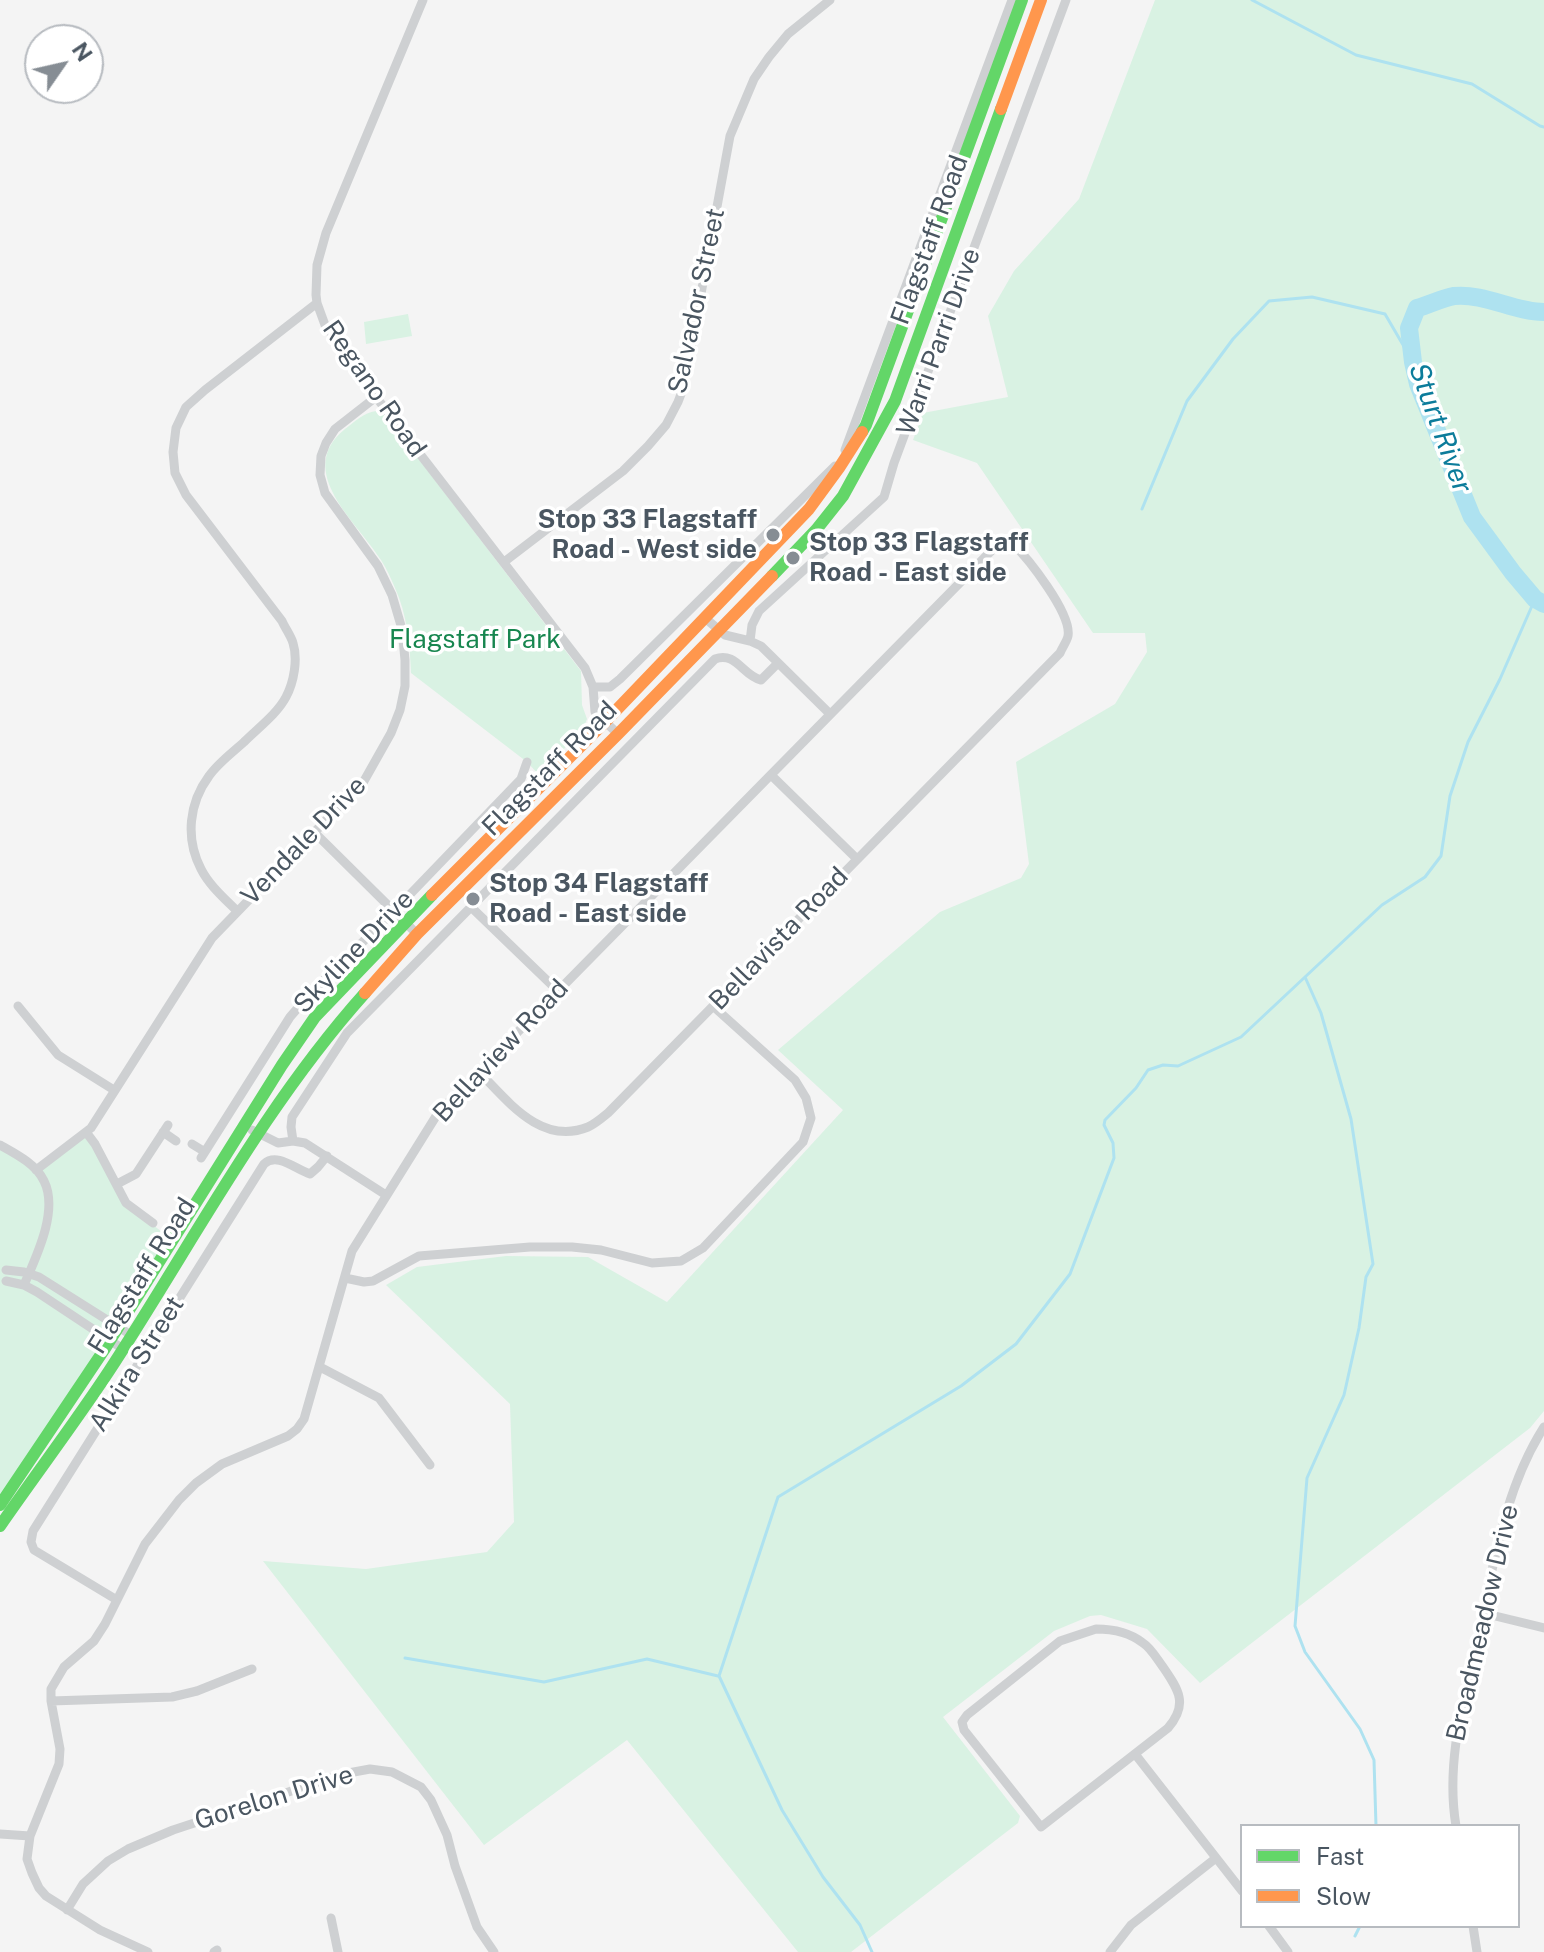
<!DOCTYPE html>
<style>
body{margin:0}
#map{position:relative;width:1544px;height:1952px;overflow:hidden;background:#f4f4f4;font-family:"Public Sans",sans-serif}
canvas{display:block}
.legend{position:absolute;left:1240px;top:1824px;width:280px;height:104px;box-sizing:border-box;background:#fff;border:2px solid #b7bbc0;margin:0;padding:10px 14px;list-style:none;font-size:24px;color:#4a5661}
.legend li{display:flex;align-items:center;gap:16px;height:40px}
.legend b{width:40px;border:2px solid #b7bbc0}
.north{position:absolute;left:24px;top:24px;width:80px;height:80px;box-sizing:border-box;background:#fff;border:2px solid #b7bbc0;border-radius:50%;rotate:56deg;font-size:22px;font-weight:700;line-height:32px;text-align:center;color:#4a5661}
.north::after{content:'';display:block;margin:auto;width:28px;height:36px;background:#868d94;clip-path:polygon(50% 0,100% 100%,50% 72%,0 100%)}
</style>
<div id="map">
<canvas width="1544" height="1952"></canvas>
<ul class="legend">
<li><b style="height:10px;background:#63d668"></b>Fast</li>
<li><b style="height:10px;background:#ff974d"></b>Slow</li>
</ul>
<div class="north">N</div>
</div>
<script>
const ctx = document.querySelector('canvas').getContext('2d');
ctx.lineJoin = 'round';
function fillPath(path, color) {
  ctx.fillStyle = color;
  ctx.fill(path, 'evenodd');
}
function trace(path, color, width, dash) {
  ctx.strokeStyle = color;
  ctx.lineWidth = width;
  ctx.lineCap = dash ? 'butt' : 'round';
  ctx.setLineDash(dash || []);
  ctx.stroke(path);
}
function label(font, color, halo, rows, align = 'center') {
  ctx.font = font + ' "Public Sans",sans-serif';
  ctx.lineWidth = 7;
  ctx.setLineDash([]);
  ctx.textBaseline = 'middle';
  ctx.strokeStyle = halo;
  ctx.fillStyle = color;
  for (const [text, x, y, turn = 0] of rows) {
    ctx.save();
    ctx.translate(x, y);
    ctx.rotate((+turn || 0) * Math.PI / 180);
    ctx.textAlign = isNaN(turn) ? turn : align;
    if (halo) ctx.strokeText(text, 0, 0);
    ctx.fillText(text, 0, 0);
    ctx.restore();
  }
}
fillPath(new Path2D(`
 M1155,0H1544V1411L1530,1428L1200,1683L1147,1629L1101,1615L1090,1616L1054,1631L943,1717L1020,1816L1018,1823L851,1952H798L627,1740L484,1845L263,1561L366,1569L487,1552L514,1522L510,1404L386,1285L417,1267L506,1256L588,1257L667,1302L843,1110L778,1050L940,912L1021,878L1029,864L1016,762L1115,704L1147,652L1145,633H1093L977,463L913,440L923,413L1008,397L988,316L1014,271L1079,199Z
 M408,314L412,336L366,344L364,322Z
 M376,411L385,415L581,671L582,705L587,719L583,729L539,775L527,762L411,673C410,645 407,614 395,588C391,579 387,569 381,560C358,523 293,471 345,429C356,421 363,413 376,411Z
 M86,1132L126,1203L173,1241L0,1505V1145L36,1170Z`), '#d9f2e3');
trace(new Path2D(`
 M1252,0L1356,55L1472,84L1540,126L1544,127
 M1142,509L1187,401L1233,339L1269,301L1312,297L1385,314L1413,362
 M405,1658L544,1682L647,1659L718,1676
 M1376,1826L1374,1760L1360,1729L1305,1652L1295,1626L1307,1478L1344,1395L1359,1328L1366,1277L1373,1264L1351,1119L1321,1013L1305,977L1382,905L1425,877L1441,856L1450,796L1468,742L1500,679L1535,599
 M1355,1936L1360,1926
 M872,1952L860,1925L823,1877L782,1810L719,1676L778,1497L961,1386L1016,1344L1070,1274L1114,1158L1113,1143L1104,1125L1105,1120L1136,1088L1148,1070L1163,1065L1178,1066L1241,1037L1305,977`), '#aee2f0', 3);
trace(new Path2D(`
 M1544,312C1514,312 1485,293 1454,296C1442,298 1429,305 1417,308L1409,328L1413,362L1418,384L1472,517L1513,573L1535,599L1544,604`), '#aee2f0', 18);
trace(new Path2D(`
 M423,0L326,233L317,265L316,295L317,303L325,325L376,397L585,668L593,687L595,712L618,734
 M845,450L1012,0
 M504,562L623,471L648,446L666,425L678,402L684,386L730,136L754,79L769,57L788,34L830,0
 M705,618L725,635L750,641L761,646L830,714
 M750,641L752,625L759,611L884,497L894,463L1066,0
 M593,687H610L620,679L835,466
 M771,775L857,859
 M314,832L417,934
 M472,908L558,991
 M237,911C224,898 209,885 201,869C185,838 189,803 209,776C218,763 233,752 244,742C258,728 277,714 286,697C294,682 298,659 293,643C291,636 285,628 282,621L186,495L175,473L173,452L176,428L186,407L205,390L317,303
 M18,1006L58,1055L114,1090
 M252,1130L278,1143L293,1141L305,1143L386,1195
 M86,1132L95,1144L126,1203L153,1223
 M163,1132L176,1141
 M293,1141L291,1127L292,1117L347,1033L715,659C736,651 743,676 761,680L778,663
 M192,1144L205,1152
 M0,1145C16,1154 36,1164 44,1181C59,1211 36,1257 24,1285
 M201,1158L290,1017L309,995L394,911L521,779L527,762
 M36,1170L91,1128L212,938L364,781L391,733L400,710L405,686V660L402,629L392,595L378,566L325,493L320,475L321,456L326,443L335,429L376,397
 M117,1184L136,1174L168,1125
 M6,1270L24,1272L39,1277L131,1335
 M345,1278L364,1282L373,1281L419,1256L530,1247H572L601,1250L652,1263L681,1261L703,1248L803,1142L811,1118L806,1098L795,1080L714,1007
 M6,1281L24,1285L37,1292L123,1349
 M320,1367L379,1398L430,1465
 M117,1600L34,1550L31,1542L33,1531L264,1164C277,1152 295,1169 310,1174L318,1167L327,1156
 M1483,1613L1544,1628
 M1096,1629C1112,1629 1129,1632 1143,1643C1151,1648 1157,1659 1163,1667C1178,1689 1189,1704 1168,1728L1041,1827L964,1730L962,1722L967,1715L1060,1641Z
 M51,1701L172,1697L197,1691L252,1669
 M1135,1754L1242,1891
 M1456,1826C1445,1760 1465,1696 1479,1632C1494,1562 1505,1488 1544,1427
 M0,1834L30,1836
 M67,1910L83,1884L108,1861L128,1849L173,1830L343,1774L370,1769L392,1772L421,1787L431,1800L447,1835L455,1866L477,1927L494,1952
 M331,1918L338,1952
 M1269,1926L1288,1952
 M1473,1926L1477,1952
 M148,1952L100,1930L46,1896L39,1888L32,1873L27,1859L30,1836L59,1764L60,1749L51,1701V1689L64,1667L94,1641L105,1624L145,1544L179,1500L196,1483L222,1464L288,1436L297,1429L304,1419L352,1251L438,1113L998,544L1012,543C1028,558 1072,614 1068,636C1067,641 1062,648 1060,653L608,1113C602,1118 595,1124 588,1127C541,1146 508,1101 479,1072
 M214,1952L217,1950
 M1110,1952L1131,1925L1216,1858`), '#ced0d2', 9);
trace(new Path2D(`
 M862,432L866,425L1022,0
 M772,576L816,530L843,496L895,401L1001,109
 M0,1505L104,1350L282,1065L315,1017L432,895
 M0,1526C36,1474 74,1424 109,1371C192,1244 263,1107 365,993`), '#63d668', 12);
trace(new Path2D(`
 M1001,109L1041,0
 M432,895L605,722L809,509L839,468L862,432
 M365,993L417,934L618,734L772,576`), '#ff974d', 12);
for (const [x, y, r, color] of [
 [773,535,8,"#868d94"],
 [793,558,8,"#868d94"],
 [473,899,8,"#868d94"]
]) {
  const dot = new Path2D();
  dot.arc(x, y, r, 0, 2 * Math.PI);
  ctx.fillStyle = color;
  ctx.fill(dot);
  trace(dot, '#fff', 3);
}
label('26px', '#4a5661', '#fff', [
 ["Flagstaff Road",930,240,-70],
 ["Salvador Street",697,301,-78],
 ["Warri Parri Drive",939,342,-70],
 ["Regano Road",374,389,55],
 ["Flagstaff Road",550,769,-45],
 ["Vendale Drive",304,841,-46],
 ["Bellavista Road",779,939,-46],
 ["Skyline Drive",354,952,-46],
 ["Bellaview Road",501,1051,-47],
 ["Flagstaff Road",142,1276,-58],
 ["Alkira Street",137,1364,-58],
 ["Broadmeadow Drive",1483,1623,-77],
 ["Gorelon Drive",274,1798,-17]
]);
label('bold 26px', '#4a5661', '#fff', [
 ["Stop 33 Flagstaff",757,520,"right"],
 ["Road - West side",757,550,"right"],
 ["Stop 33 Flagstaff",809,543],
 ["Road - East side",809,573],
 ["Stop 34 Flagstaff",489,884],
 ["Road - East side",489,914]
], 'left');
label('26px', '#17864f', '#fff', [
 ["Flagstaff Park",475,640]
]);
label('italic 28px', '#0c7c9b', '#fff', [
 ["Sturt River",1440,428,70]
]);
</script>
